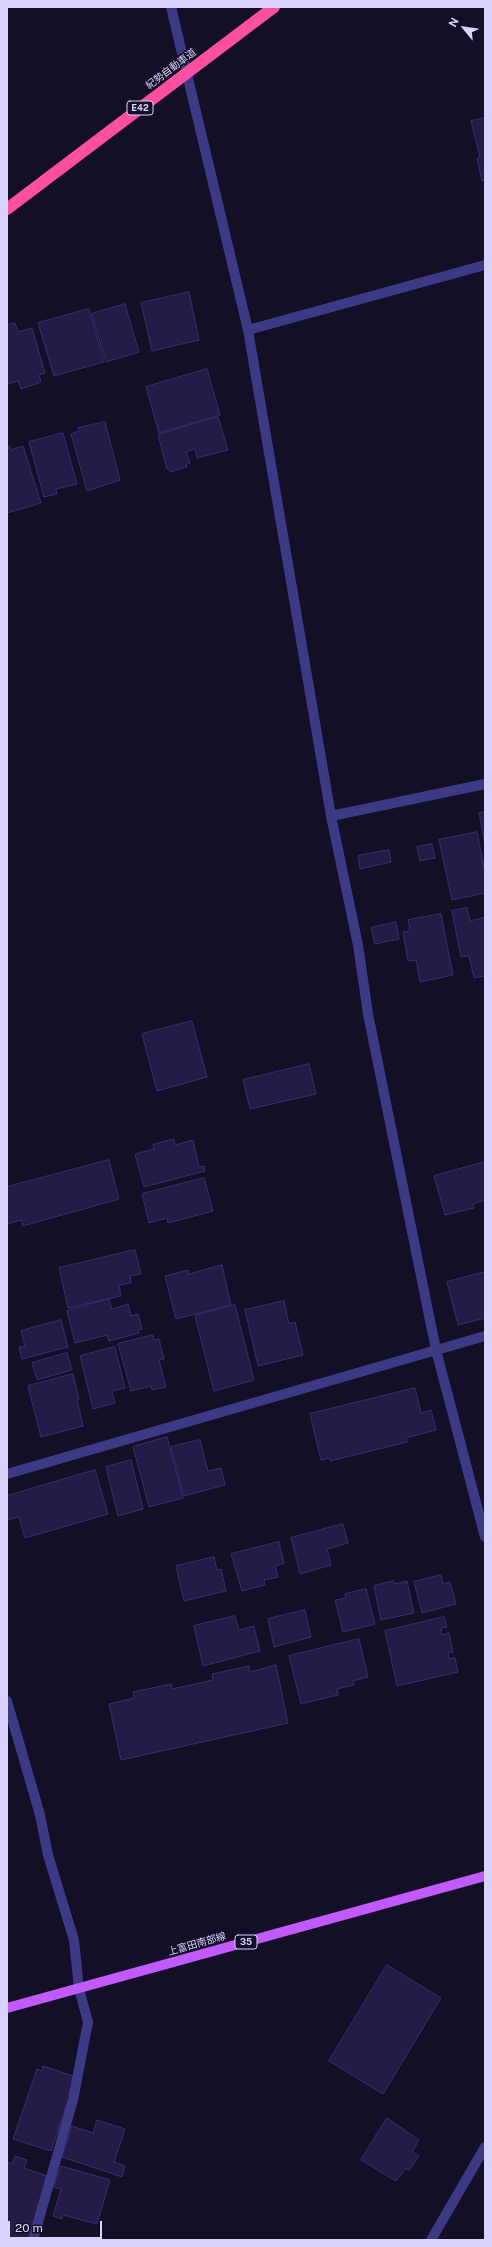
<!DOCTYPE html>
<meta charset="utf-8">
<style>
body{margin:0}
#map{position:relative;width:492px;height:2247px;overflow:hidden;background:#130f26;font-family:"Public Sans",sans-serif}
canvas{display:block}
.frame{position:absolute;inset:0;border:8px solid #d9d4ff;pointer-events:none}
.north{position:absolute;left:444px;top:8px;width:40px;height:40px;-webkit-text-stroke:3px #130f26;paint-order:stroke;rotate:299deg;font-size:11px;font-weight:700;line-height:16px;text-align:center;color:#d9d4ff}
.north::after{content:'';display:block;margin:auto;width:14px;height:18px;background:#d9d4ff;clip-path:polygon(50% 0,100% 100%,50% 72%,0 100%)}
.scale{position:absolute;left:8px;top:2221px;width:94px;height:18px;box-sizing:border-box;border:2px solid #d9d4ff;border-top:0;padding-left:5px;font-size:12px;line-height:14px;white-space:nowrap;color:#d9d4ff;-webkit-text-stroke:3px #130f26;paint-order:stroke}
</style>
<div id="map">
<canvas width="492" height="2247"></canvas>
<div class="frame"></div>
<div class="north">N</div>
<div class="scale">20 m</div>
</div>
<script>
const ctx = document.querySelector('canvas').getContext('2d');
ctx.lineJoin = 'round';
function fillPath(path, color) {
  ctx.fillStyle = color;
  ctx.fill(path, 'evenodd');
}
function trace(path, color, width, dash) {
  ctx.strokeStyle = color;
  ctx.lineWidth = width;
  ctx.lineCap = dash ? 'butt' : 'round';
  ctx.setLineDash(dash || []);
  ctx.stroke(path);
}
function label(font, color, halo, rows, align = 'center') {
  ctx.font = font + ' "Public Sans","Noto Sans JP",sans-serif';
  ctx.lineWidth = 3.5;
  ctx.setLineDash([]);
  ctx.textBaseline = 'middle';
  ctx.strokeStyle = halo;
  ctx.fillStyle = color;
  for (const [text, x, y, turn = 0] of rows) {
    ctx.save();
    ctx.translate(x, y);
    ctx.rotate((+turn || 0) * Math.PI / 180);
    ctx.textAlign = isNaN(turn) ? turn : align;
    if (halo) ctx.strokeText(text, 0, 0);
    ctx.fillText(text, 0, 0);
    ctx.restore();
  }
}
const building = new Path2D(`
 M485,118V180L482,181L477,158L480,157L471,121Z
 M189,292L199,340L152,351L141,303Z
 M125,304L139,352L106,362L92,314Z
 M89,309L104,362L54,376L38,323Z
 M15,323L18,332L32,328L45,373L39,375L41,382L21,389L18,381L8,384L7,382V325Z
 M207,369L220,415L159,433L146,387Z
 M218,417L228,450L197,458L195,449L186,452L190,463L186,464L187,467L170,472L169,469H167L158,435Z
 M105,422L120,480L87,491L71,434L79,431L78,428Z
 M63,433L77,484L56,489L57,494L44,497L29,442Z
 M7,446H9L10,450L23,446L41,503L7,513Z
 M485,812V845L479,813Z
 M477,832L485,873V893L452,900L439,840Z
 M432,844L435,858L420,861L417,847Z
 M389,850L391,862L360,869L358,856Z
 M467,908L470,921L485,917V976L474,978L469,956L461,957L452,911Z
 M441,914L453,975L420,982L416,960L408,961L403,932L410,931L408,920Z
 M396,922L399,939L375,944L371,928Z
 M192,1021L207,1077L157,1091L142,1034Z
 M309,1064L316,1094L250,1109L243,1080Z
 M174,1139L175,1145L193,1140L199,1167L204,1166L205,1171L144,1187L135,1154L154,1149L153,1145Z
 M109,1160L119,1199L23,1226L21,1220L7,1224V1187Z
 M485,1162V1200L473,1204L474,1208L445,1215L434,1176Z
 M204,1178L213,1211L168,1223L167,1218L149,1223L142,1194Z
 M135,1250L141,1274L130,1276L131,1283L119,1285L121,1296L68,1308L59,1268Z
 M222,1265L231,1305L176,1319L165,1276L188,1270V1274Z
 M485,1272V1318L458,1325L447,1282Z
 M109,1299L112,1309L128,1304L131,1316L138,1314L142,1329L138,1330L139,1333L109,1341L107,1335L75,1343L67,1311Z
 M284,1301L289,1324L295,1322L303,1355L258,1366L245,1310Z
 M235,1305L254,1380L214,1391L195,1316Z
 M61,1320L68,1347L22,1359L19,1347L25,1346L21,1331Z
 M153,1335L154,1340L159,1339L164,1359L159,1360L166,1387L152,1390L151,1386L131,1391L118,1344Z
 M115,1347L125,1388L112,1391L115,1403L93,1409L80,1356Z
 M67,1353L72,1370L37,1380L32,1363Z
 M73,1374L79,1399L77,1400L83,1426L41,1437L28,1386Z
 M415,1388L421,1413L431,1410L436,1430L406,1438L407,1442L330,1461V1458L321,1460L310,1414Z
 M167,1437L183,1498L149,1507L133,1447Z
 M200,1440L208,1471L221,1468L225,1485L184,1496L171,1447Z
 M131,1460L143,1509L118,1516L106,1467Z
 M95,1470L108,1514L25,1538L19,1517L7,1520V1496Z
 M343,1524L348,1543L327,1549L331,1565L300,1574L291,1538Z
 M279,1542L284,1563L275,1566L278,1577L264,1580L265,1585L242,1591L231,1554Z
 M214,1557L217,1570L221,1569L226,1591L184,1601L176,1566Z
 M441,1575L443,1584L450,1582L456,1604L422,1613L414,1582Z
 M394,1581V1584L407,1581L414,1613L381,1620L374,1586Z
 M366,1589L375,1624L343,1632L335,1600L346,1598L345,1594Z
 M305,1610L311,1637L274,1647L268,1619Z
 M235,1616L239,1630L254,1626L260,1651L203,1666L194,1626Z
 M444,1617L447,1627L441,1628L442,1635L449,1633L453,1652L448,1653L449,1659L455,1658L458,1672L397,1686L385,1631Z
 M359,1639L368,1677L353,1681L354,1685L337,1689L338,1695L301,1704L289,1656Z
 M276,1665L288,1723L121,1760L109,1704L134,1698L133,1692L171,1684L172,1689L213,1680L212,1674L249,1666L250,1672Z
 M387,1965L441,1998L383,2094L329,2061Z
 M43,2066L76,2077L51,2151L13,2139L37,2069L42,2071Z
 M387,2118L419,2140L412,2152L419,2156L409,2171L406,2168L396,2181L361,2160Z
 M97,2120L125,2129L114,2162L125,2166L122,2177L62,2157L72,2126L93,2133Z
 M15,2156L27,2160L24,2168L50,2177L29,2240H7V2162L12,2164Z
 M61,2166L110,2180L97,2224L63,2215L62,2219L53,2216L61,2189L54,2187Z`);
fillPath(building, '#241b47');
trace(building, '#3b2d73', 1);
trace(new Path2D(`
 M171,7L248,330L331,816L358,945L368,1014L436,1350L485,1537
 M248,330L485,265
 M331,816L485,784
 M7,1474L485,1336
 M7,1701L40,1815L48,1855L74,1940L79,1989L88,2022L73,2100L33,2240
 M431,2240L485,2147`), '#3d3a85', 10);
trace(new Path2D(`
 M7,2008L485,1876`), '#c25bff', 10);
trace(new Path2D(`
 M7,209L274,7`), '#ff4fa3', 12);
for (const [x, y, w] of [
 [140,108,26],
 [246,1942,22]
]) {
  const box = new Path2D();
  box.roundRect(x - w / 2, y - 7, w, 14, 3);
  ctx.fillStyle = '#130f26';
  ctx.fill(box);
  trace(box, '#d9d4ff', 1);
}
label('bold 9px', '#d9d4ff', null, [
 ["E42",140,108],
 ["35",246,1942]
]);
label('10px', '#d9d4ff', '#130f26', [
 ["紀勢自動車道",171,69,-37],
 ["上富田南部線",197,1944,-16]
]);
</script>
